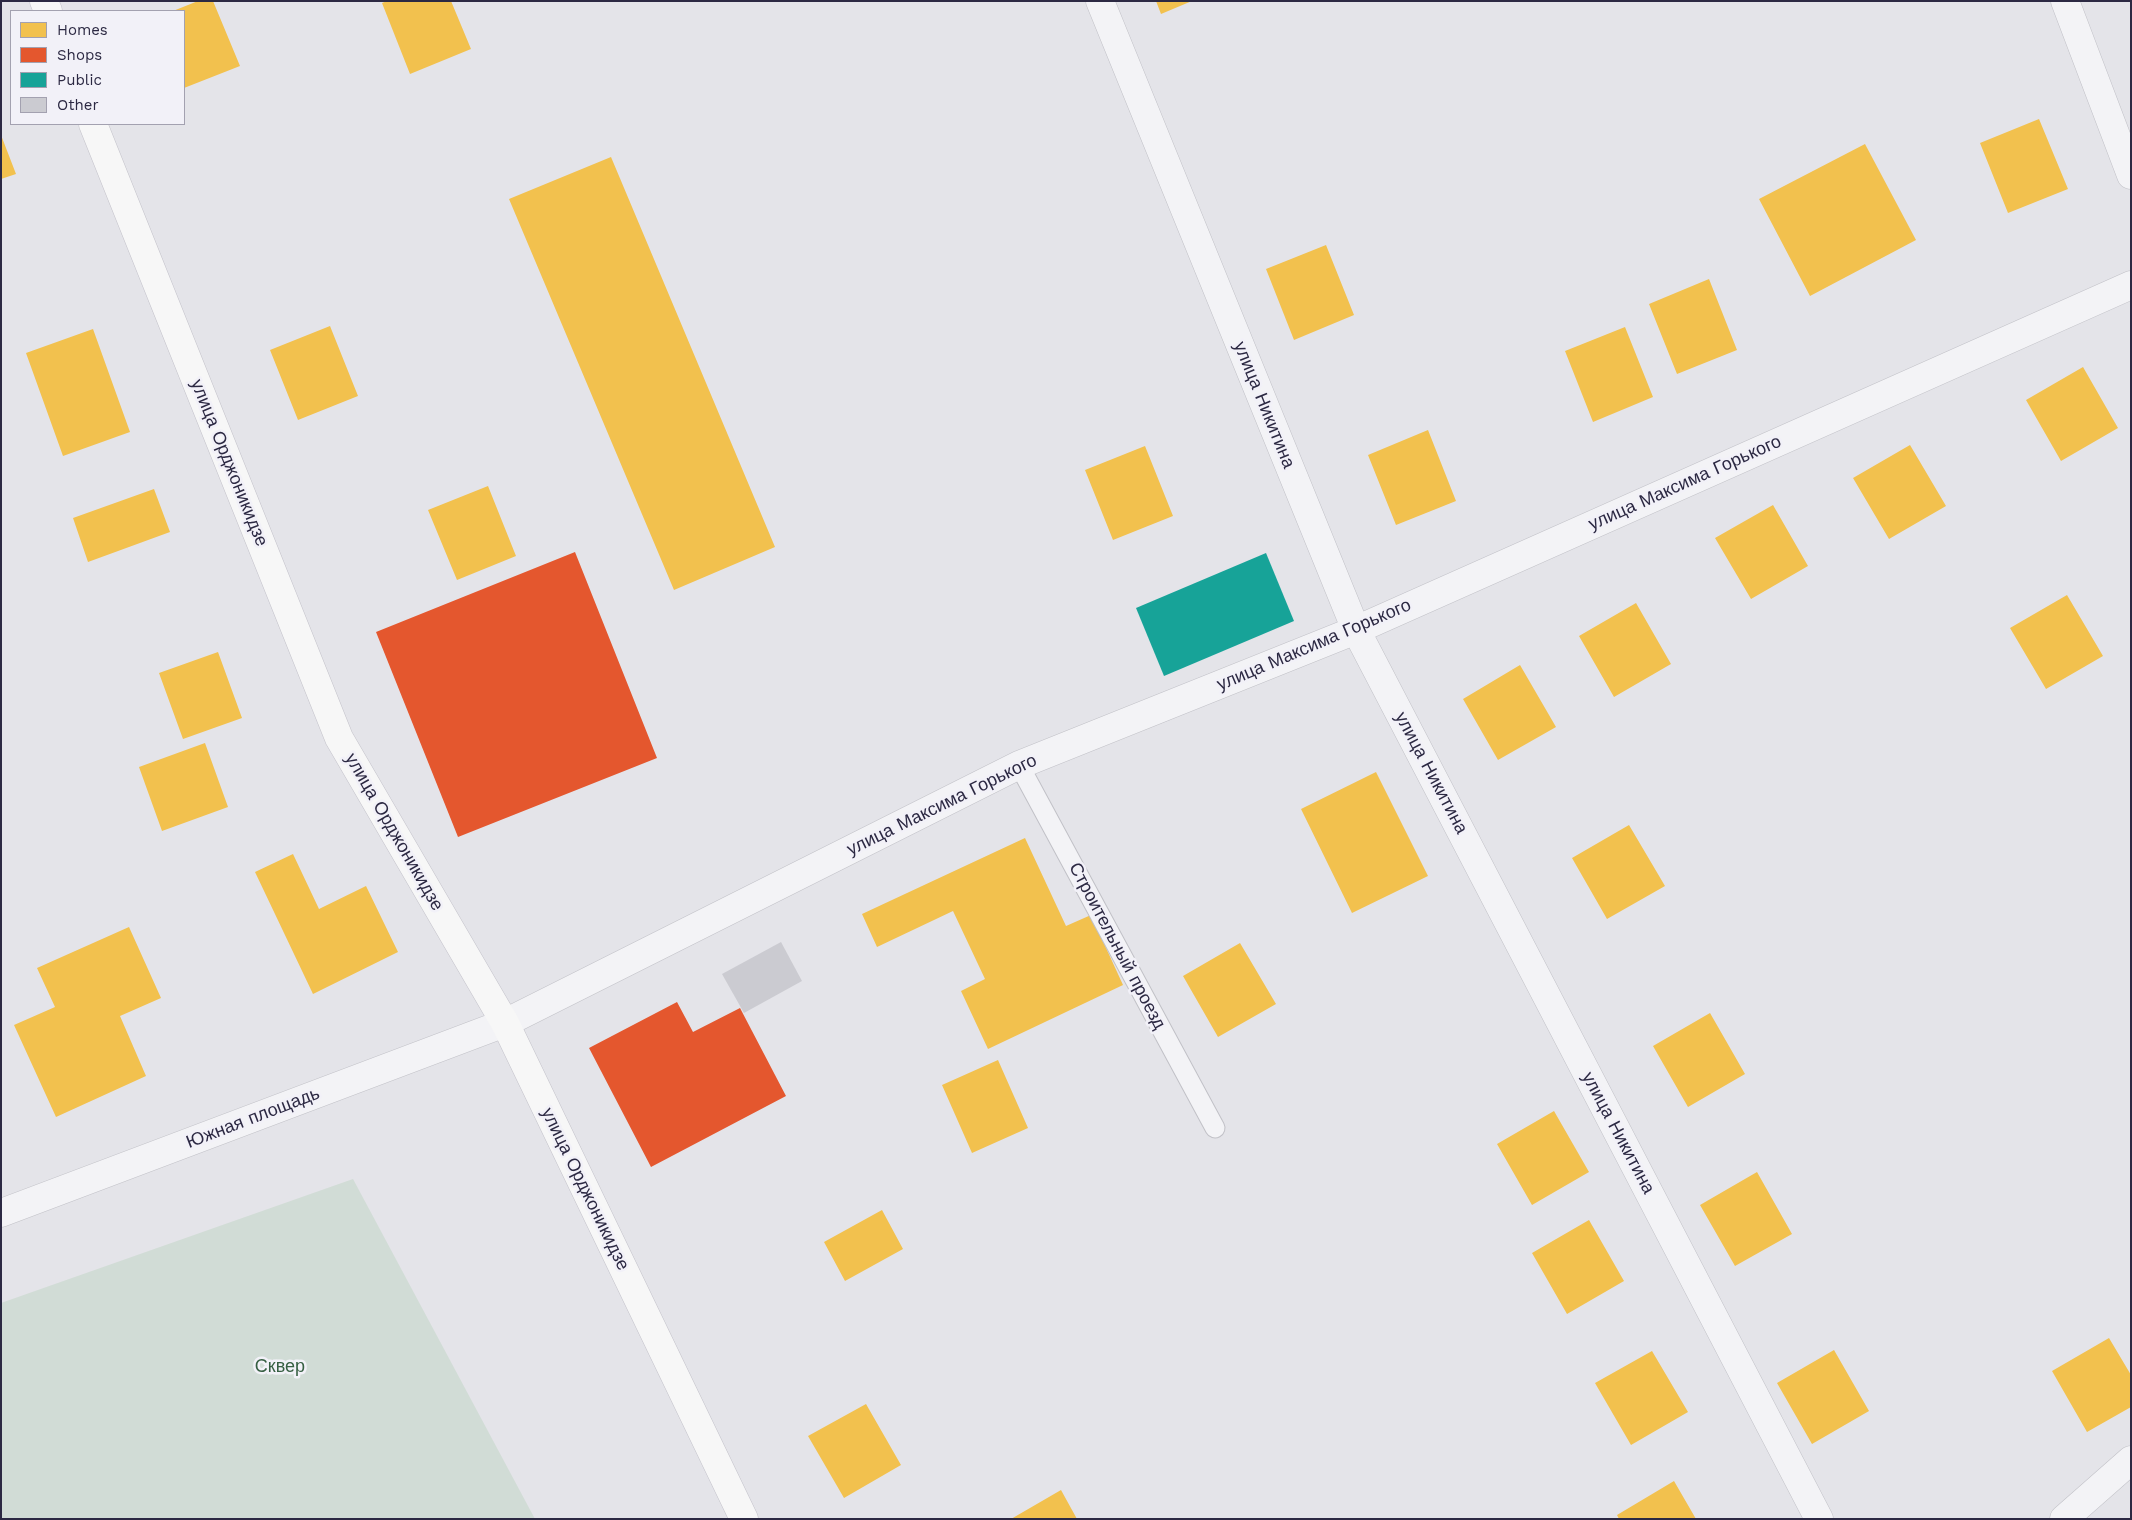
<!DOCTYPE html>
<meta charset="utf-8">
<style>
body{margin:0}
#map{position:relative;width:2132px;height:1520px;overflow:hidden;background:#e4e4e9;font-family:"Work Sans",sans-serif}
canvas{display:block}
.frame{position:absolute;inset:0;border:2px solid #2c2943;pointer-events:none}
.legend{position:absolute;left:10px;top:10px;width:175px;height:115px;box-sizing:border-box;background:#f2f1f8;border:1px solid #a3a1b0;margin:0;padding:6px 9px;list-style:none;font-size:15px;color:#2c2943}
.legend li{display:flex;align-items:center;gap:10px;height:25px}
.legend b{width:25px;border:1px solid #a3a1b0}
</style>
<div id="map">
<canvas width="2132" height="1520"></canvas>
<div class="frame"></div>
<ul class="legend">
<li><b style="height:14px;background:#f2c14e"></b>Homes</li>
<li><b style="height:14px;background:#e4572e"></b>Shops</li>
<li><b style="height:14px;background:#17a398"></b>Public</li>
<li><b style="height:14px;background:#cbcbd1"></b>Other</li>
</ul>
</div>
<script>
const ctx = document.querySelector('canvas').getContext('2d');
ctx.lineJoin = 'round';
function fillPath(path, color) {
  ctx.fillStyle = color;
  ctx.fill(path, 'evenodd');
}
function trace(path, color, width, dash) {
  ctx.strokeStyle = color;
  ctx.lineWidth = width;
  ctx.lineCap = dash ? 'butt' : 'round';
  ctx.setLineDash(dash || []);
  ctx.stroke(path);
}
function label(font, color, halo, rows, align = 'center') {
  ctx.font = font + ' "Work Sans",sans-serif';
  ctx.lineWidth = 5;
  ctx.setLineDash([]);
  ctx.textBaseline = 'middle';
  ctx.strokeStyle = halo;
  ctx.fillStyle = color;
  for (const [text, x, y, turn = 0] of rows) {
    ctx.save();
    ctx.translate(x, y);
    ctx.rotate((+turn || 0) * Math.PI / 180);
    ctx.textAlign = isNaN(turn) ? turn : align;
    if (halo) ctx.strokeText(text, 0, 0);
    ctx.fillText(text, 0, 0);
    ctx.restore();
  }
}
fillPath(new Path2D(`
 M353,1179L535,1519H1V1303Z`), '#d1dcd6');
fillPath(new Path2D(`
 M198,1H213L240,66L184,88V11H173Z
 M387,1H451L471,49L410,74L382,3Z
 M1156,1H1192L1161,14Z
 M2039,119L2068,189L2008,213L1980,143Z
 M1,135L16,174L1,179Z
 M1865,144L1916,240L1810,296L1759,199Z
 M611,157L775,547L674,590L509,199Z
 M1326,245L1354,315L1294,340L1266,269Z
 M1709,279L1737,350L1677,374L1649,304Z
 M330,326L358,396L298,420L270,350Z
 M1625,327L1653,397L1593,422L1565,351Z
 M93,329L130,432L63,456L26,353Z
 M2083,367L2118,428L2061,461L2026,400Z
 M1428,430L1456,501L1396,525L1368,455Z
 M1910,445L1946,506L1889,539L1853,478Z
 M1145,446L1173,516L1113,540L1085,470Z
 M488,486L516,556L457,580L428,510Z
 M154,489L170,532L88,562L73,518Z
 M1773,505L1808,566L1751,599L1715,538Z
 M2067,595L2103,656L2046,689L2010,628Z
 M1636,603L1671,664L1614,697L1579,636Z
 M218,652L242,718L183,739L159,673Z
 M1520,665L1556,727L1498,760L1463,699Z
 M205,743L228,807L162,831L139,767Z
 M1376,772L1428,876L1352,913L1301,809Z
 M1629,825L1665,886L1607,919L1572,858Z
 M1025,838L1066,926L1091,915L1123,985L988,1049L961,991L985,979L953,911L877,947L862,914Z
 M293,854L319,909L366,886L398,952L313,994L255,872Z
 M129,927L161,998L120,1016L146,1076L56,1117L14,1025L55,1007L37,968Z
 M1240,943L1276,1004L1218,1037L1183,976Z
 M1710,1013L1745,1074L1688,1107L1653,1046Z
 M998,1060L1028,1128L972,1153L942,1085Z
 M1554,1111L1589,1172L1532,1205L1497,1144Z
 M1757,1172L1792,1234L1735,1266L1700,1205Z
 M882,1210L903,1249L845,1281L824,1242Z
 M1589,1220L1624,1281L1567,1314L1532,1253Z
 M2109,1338L2131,1375V1407L2087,1432L2052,1371Z
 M1834,1350L1869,1411L1812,1444L1777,1383Z
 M1652,1351L1688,1412L1631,1445L1595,1383Z
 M866,1404L901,1465L844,1498L808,1436Z
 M1674,1481L1696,1519H1619L1617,1515Z
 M1061,1490L1077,1519H1011Z`), '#f2c14e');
fillPath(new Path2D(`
 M575,552L657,758L458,837L376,632Z
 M677,1002L693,1032L740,1008L786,1096L651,1167L589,1048Z`), '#e4572e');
fillPath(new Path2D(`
 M1266,553L1294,621L1164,676L1136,608Z`), '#17a398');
fillPath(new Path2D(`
 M781,942L802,981L744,1013L722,974Z`), '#cbcbd1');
const service = new Path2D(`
 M1019,765L1215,1128`);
const minor = new Path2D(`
 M1100,1L1356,630L1819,1519
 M2065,1L2131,175
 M1,1213L505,1023L1019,765L1356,630L2131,285
 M2064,1519L2131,1460`);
const primary = new Path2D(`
 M44,1L48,11
 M93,124L339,738L505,1023L744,1519`);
trace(service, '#c1c1c7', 21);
trace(minor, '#c1c1c7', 29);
trace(primary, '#c3c2ca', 29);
trace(service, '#f3f3f6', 19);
trace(minor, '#f3f3f6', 28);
trace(primary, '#f7f7f7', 28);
label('18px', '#2c2943', '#f2f1f8', [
 ["улица Никитина",1264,405,68],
 ["улица Орджоникидзе",229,463,68],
 ["улица Максима Горького",1685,483,-24],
 ["улица Максима Горького",1314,645,-23],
 ["улица Никитина",1431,773,62],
 ["улица Максима Горького",942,805,-26],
 ["улица Орджоникидзе",394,832,60],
 ["Строительный проезд",1117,946,62],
 ["Южная площадь",253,1118,-21],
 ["улица Никитина",1618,1133,62],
 ["улица Орджоникидзе",585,1189,64]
]);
label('18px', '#365f42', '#f2f1f8', [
 ["Сквер",280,1367]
]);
</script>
